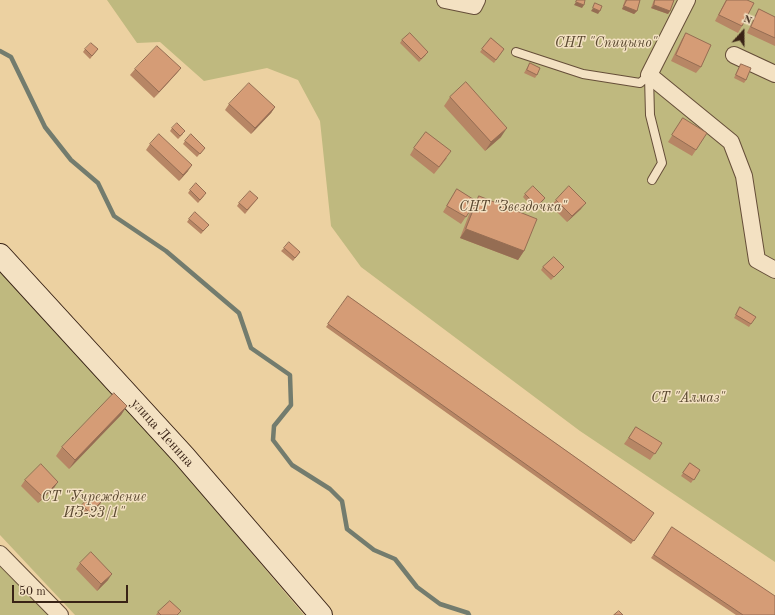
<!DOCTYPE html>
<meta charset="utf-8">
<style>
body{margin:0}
#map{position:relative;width:775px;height:615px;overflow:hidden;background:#ecd1a1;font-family:"Old Standard TT",serif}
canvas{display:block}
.north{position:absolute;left:723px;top:12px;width:40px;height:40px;-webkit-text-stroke:3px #f3e1c2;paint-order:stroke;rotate:21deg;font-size:11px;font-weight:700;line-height:16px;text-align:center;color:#392316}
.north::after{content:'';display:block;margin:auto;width:14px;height:18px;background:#392316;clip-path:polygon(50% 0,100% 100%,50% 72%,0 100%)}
.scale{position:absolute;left:12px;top:585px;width:116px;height:18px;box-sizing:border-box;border:2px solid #392316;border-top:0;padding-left:5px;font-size:12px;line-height:14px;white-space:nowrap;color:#392316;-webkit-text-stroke:3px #f3e1c2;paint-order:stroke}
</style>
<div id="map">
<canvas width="775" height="615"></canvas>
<div class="north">N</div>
<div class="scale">50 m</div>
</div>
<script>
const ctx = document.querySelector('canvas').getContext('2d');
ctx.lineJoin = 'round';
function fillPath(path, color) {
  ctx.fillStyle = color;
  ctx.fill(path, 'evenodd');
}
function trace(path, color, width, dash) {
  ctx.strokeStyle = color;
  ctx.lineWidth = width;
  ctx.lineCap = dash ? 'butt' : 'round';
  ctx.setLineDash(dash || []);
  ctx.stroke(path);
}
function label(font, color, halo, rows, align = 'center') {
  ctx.font = font + ' "Old Standard TT",serif';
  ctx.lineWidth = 3;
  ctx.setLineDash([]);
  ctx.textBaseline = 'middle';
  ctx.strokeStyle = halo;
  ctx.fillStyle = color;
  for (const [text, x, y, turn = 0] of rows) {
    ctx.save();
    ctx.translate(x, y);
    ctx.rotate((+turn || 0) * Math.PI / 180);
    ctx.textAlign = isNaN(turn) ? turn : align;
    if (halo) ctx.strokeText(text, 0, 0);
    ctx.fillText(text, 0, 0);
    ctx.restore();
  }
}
fillPath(new Path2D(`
 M107,0H775V562L580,431L361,267L331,226L320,121L298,80L267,68L204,81L160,42L137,43Z
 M0,264L175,462L304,615H75L0,535Z
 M0,560L52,615H0Z`), '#bfb97f');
trace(new Path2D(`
 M0,51L11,57L45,127L71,160L98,183L114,216L166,251L239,313L251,348L290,375L291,405L274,426L273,440L292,465L330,489L342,501L347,529L374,550L395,559L417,587L440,604L468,613L469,615`), '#737c6e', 4.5);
const lane = new Path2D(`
 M516,52L583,74L640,83L649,75
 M649,76L650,115L662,163L652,180`);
const street = new Path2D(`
 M445,0L474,6L477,0
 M687,0L649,75L731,142L744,176L757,260L775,270
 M734,55L775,74
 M0,554L60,615`);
const secondary = new Path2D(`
 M0,255L184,456L321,615`);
trace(lane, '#664e39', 10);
trace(street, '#664e39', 18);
trace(secondary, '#392316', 24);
trace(lane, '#f3e1c2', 8);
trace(street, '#f3e1c2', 16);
trace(secondary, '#f3e1c2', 22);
fillPath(new Path2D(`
 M625,0H640L637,11L634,14L622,9Z
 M654,0H674L670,11L668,14L651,8Z
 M726,0H747L742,26L738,33L715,21Z
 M759,9L775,17V46L747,33L755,16Z
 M686,33L701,67L696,73L671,61L682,39Z
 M491,38L504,49L494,63L480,52Z
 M402,40L426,55L419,62L400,43Z
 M85,49H98L90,59L83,52Z
 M530,63L537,75L535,78L524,73Z
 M741,64L746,80L744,83L734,78L739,67Z
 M181,68L176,74L154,98L130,75L135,69Z
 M450,97L501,137L485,151L444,106Z
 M229,104L275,107L271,113L251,134L225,110Z
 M683,118L696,150L692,156L668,142Z
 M172,128L183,134L178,139L170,131Z
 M185,141L205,148L197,157L183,144Z
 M150,144L188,171L179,181L146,150Z
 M414,148L447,158L434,174L410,155Z
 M457,189L476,201L479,196L524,251L518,260L460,238L471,209L461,224L443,212Z
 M190,190L204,196L198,203L188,193Z
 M525,194L545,198L543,201L534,209L523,197Z
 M258,198L245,214L237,206L239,203Z
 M556,200L581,209L567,222L551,206Z
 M189,219L209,225L201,234L187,222Z
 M284,248L300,252L293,261L281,251Z
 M543,267H564L551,280L541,270Z
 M348,296L654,513L631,544L326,327Z
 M740,307L751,324L749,327L734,318Z
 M127,406L121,415L69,469L56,456L62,447Z
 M636,427L662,443L650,460L624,444Z
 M690,463L700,470L691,483L681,476Z
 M25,480L54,488L38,503L21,486Z
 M102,501L100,504L88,516L80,508L82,505Z
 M672,527L775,615H736L651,558Z
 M80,563L108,580L97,591L76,569Z
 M181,611L178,615H156L158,612Z`), '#b78665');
fillPath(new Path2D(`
 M576,2L584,5L582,8L574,5Z
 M654,5L670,11L668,14L651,8Z
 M624,6L637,11L634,14L622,9Z
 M593,8L600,11L598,14L591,11Z
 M181,68L176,74L154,98L159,92Z
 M275,107L271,113L251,134L255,128Z
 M507,128L501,137L485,151L491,142Z
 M192,165L188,171L179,181L183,175Z
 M586,203L581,209L567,222L572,216Z
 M466,229L524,251L518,260L460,238Z
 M127,406L121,415L69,469L75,460Z
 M58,482L54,488L38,503L43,497Z
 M102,501L100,504L88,516L90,513Z
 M112,574L108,580L97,591L101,584Z`), '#956d53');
const building = new Path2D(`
 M577,0H585L584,5L576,2Z
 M627,0H640L637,11L624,6Z
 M655,0H674L670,11L654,5Z
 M727,0H747L754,3L742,26L719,15Z
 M595,3L602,6L600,11L593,8Z
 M759,9L775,17V38L751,27Z
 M410,33L428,52L421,59L402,40Z
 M686,33L711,45L701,67L676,55Z
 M491,38L504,49L496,60L482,49Z
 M91,43L98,49L92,56L85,49Z
 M157,46L181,68L159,92L135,69Z
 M530,63L540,68L537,75L527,70Z
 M741,64L751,68L746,80L736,75Z
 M466,82L507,128L491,142L450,97Z
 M249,83L275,107L255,128L229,104Z
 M683,118L707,133L696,150L672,135Z
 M177,123L185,131L180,136L172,128Z
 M426,132L451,151L439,167L414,148Z
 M159,134L192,165L183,175L150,144Z
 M191,134L205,148L200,154L185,141Z
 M196,183L206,193L200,200L190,190Z
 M533,186L545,198L537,206L525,194Z
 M569,186L586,203L572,216L556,200Z
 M457,189L476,201L466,217L447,206Z
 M250,191L258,198L247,210L239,203Z
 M479,196L537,219L524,251L466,229Z
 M195,212L209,225L203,231L189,219Z
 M289,242L300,252L295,258L284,248Z
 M554,257L564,267L554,277L543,267Z
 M348,296L654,513L634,541L328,324Z
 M740,307L756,317L751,324L736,315Z
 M114,393L127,406L75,460L62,447Z
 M636,427L662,443L655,454L629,438Z
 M690,463L700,470L694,480L683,473Z
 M41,464L58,482L43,497L25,480Z
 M94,493L102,501L90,513L82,505Z
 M672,527L775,596V615H743L654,555Z
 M91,552L112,574L101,584L80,563Z
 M170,601L181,611L177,615H161L158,612Z
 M619,611L623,615H614Z`);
fillPath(building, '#d59c76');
trace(building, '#956d53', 1);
label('italic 14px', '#5a4830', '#f3e1c2', [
 ["СНТ \"Спицыно\"",606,43],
 ["СНТ \"Звездочка\"",513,207],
 ["СТ \"Алмаз\"",688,398],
 ["СТ \"Учреждение",94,497],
 ["ИЗ-23/1\"",94,513]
]);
label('14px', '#392316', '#f3e1c2', [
 ["улица Ленина",162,433,48]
]);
</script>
